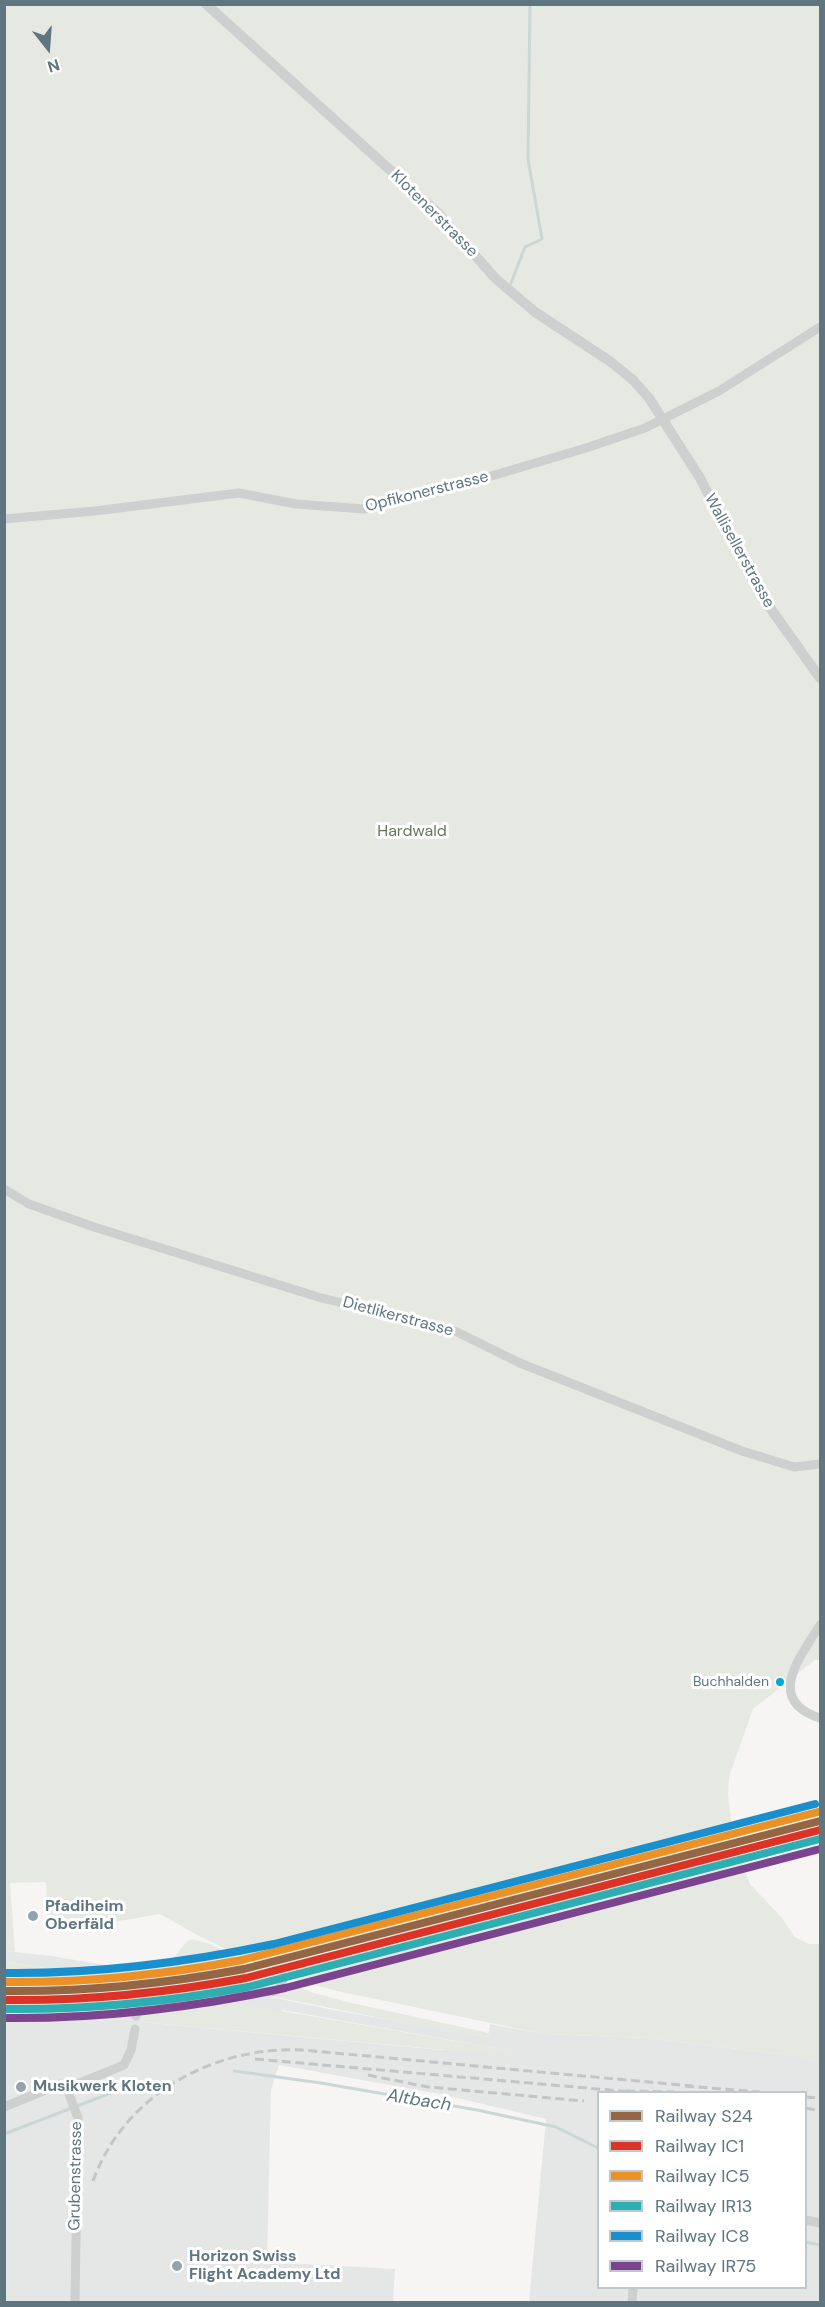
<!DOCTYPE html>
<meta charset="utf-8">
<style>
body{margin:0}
#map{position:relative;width:825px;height:2307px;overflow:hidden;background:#f6f5f4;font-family:"DM Sans",sans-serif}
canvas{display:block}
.frame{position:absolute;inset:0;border:6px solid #5f7681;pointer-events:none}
.legend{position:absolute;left:597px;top:2091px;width:210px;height:198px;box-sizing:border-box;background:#fff;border:2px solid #bfc8cd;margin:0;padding:8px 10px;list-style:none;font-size:18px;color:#5f7681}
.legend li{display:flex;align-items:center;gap:12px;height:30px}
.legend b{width:30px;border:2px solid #bfc8cd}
.north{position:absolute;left:18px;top:18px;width:60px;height:60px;-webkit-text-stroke:4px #fff;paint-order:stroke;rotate:163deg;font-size:16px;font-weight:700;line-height:24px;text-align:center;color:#5f7681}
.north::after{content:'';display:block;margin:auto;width:21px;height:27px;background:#5f7681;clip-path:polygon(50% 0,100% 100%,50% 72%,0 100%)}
</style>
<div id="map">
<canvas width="825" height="2307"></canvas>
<div class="frame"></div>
<ul class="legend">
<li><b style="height:8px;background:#946644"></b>Railway S24</li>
<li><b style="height:8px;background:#dd3327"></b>Railway IC1</li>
<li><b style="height:8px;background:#eb9125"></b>Railway IC5</li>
<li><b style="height:8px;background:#2caeb3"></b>Railway IR13</li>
<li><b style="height:8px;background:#1a8fce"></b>Railway IC8</li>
<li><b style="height:8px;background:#7a448f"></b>Railway IR75</li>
</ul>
<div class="north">N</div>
</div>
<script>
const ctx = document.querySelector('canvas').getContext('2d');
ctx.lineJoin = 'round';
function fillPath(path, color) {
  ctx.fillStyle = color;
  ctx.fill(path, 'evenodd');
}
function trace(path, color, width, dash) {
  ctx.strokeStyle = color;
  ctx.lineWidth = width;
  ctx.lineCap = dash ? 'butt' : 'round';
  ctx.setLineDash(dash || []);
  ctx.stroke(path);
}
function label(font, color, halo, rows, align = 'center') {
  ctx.font = font + ' "DM Sans",sans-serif';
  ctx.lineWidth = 6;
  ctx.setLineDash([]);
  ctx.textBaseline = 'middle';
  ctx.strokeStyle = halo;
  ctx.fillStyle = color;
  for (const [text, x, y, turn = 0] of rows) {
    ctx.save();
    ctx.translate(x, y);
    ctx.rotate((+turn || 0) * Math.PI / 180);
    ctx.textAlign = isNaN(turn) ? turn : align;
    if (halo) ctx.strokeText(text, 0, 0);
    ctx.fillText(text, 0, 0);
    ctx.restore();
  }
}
fillPath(new Path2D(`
 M5,1951L52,1956L156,1974L220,1963L224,1980L212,1985L334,2010L488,2037L490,2024L544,2034L648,2038L796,2056L820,2063V2302H529L546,2119L445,2095L279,2065L271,2090L267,2262L395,2269L393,2302H5V2009L128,2020V2015H130L141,2016V2022L442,2050L512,2051L282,2010L281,2012L159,1989L75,1996H5L4,1982L110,1980L99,1976L5,1962ZM598,2092H806V2288H598Z`), '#e5e7e6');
fillPath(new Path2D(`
 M4,5H820V1660H815L753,1709L729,1777L728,1795L733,1836L750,1884L781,1917L795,1937L809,1944H820V2063L796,2056L648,2038L544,2034L337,1991L284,1977L199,1936L160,1914L49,1933L46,1882L10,1883L15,1952L5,1951Z
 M192,1939L210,1944L275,1975L277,1978V1986L271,1988L257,1986L239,1990L210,1985L224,1980L220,1963L156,1974L125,1968C140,1966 165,1966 176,1955C182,1949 183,1942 192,1939Z
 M4,1962L111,1978L110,1980L101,1981L5,1982Z
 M290,1983L314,1993L352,2003L489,2033V2037L426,2027L275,1997Z
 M159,1989L211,1998L162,1999L129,2007L131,2013L128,2020L5,2009L4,1996H75Z
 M224,2001L513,2051L512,2056L141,2022L140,2013L158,2006Z`), '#e6e9e2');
trace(new Path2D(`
 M511,283L525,247L542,239L528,159L530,4
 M234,2071L321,2083L477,2110L556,2127L598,2148
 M4,2134L111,2093L150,2080
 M806,2242L820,2245`), '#cbd6d7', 3);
trace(new Path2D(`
 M4,519L95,511L239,493L296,504L364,509L434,493L586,448L645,428L719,391L820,327
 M4,1189L29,1204L94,1227L318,1297L455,1331L520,1363L742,1451L794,1467L820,1464
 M820,1625C801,1656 764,1700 820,1718
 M136,2016L139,2009L162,2003L210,2002L251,1991L273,1992L279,1989L284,1977
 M70,2087L69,2094L78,2118L75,2302
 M70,2087L124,2065L131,2050L135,2029
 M4,2107L60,2084L70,2087
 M806,2220L820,2223
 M632,2302L633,2288`), '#cecfcf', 9);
trace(new Path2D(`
 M206,4L440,215L495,278L535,312L611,362L633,380L649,398L700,478L748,571L768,605L820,678`), '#cecfcf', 10);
trace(new Path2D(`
 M255,2059L632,2092
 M368,2075L428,2087L584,2101
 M685,2086L760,2092
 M626,2091L674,2092
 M806,2097L820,2098
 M806,2108L820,2111
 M93,2181C124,2095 213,2046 302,2050L692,2086`), '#c3c5c6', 3, [9, 4.5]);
trace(new Path2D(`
 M4,1991C86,1992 164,1984 244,1969L820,1821`), '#946644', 8);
trace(new Path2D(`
 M4,2000C86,2001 166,1993 246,1978L820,1830`), '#dd3327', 8);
trace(new Path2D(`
 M4,1982C85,1983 163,1975 242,1960L818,1812`), '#eb9125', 8);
trace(new Path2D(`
 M4,2009C87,2010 167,2002 248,1987L820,1839`), '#2caeb3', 8);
trace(new Path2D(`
 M4,1973C96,1974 184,1963 274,1944L815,1804`), '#1a8fce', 8);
trace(new Path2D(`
 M4,2018C99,2019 192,2008 285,1988L820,1849`), '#7a448f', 8);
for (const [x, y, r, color] of [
 [780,1682,5,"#00a9ce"],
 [33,1916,6,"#94a2a9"],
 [21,2087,6,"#94a2a9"],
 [177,2266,6,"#94a2a9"]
]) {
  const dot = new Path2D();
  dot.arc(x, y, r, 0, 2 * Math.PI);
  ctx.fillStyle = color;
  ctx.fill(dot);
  trace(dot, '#fff', 2);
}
label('14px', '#5f7681', '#fff', [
 ["Buchhalden",769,1682]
], 'right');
label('16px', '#5f7681', '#fff', [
 ["Klotenerstrasse",434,214,45],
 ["Opfikonerstrasse",427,492,-14],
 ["Wallisellerstrasse",739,551,61],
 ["Dietlikerstrasse",398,1317,15],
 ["Grubenstrasse",76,2176,-89]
]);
label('16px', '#66785e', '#fff', [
 ["Hardwald",412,832]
]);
label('bold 16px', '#5f7681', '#fff', [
 ["Pfadiheim",45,1907],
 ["Oberfäld",45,1925],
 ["Musikwerk Kloten",33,2087],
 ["Horizon Swiss",189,2257],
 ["Flight Academy Ltd",189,2275]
], 'left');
label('italic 18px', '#5a777c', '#fff', [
 ["Altbach",419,2101,9]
]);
</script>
